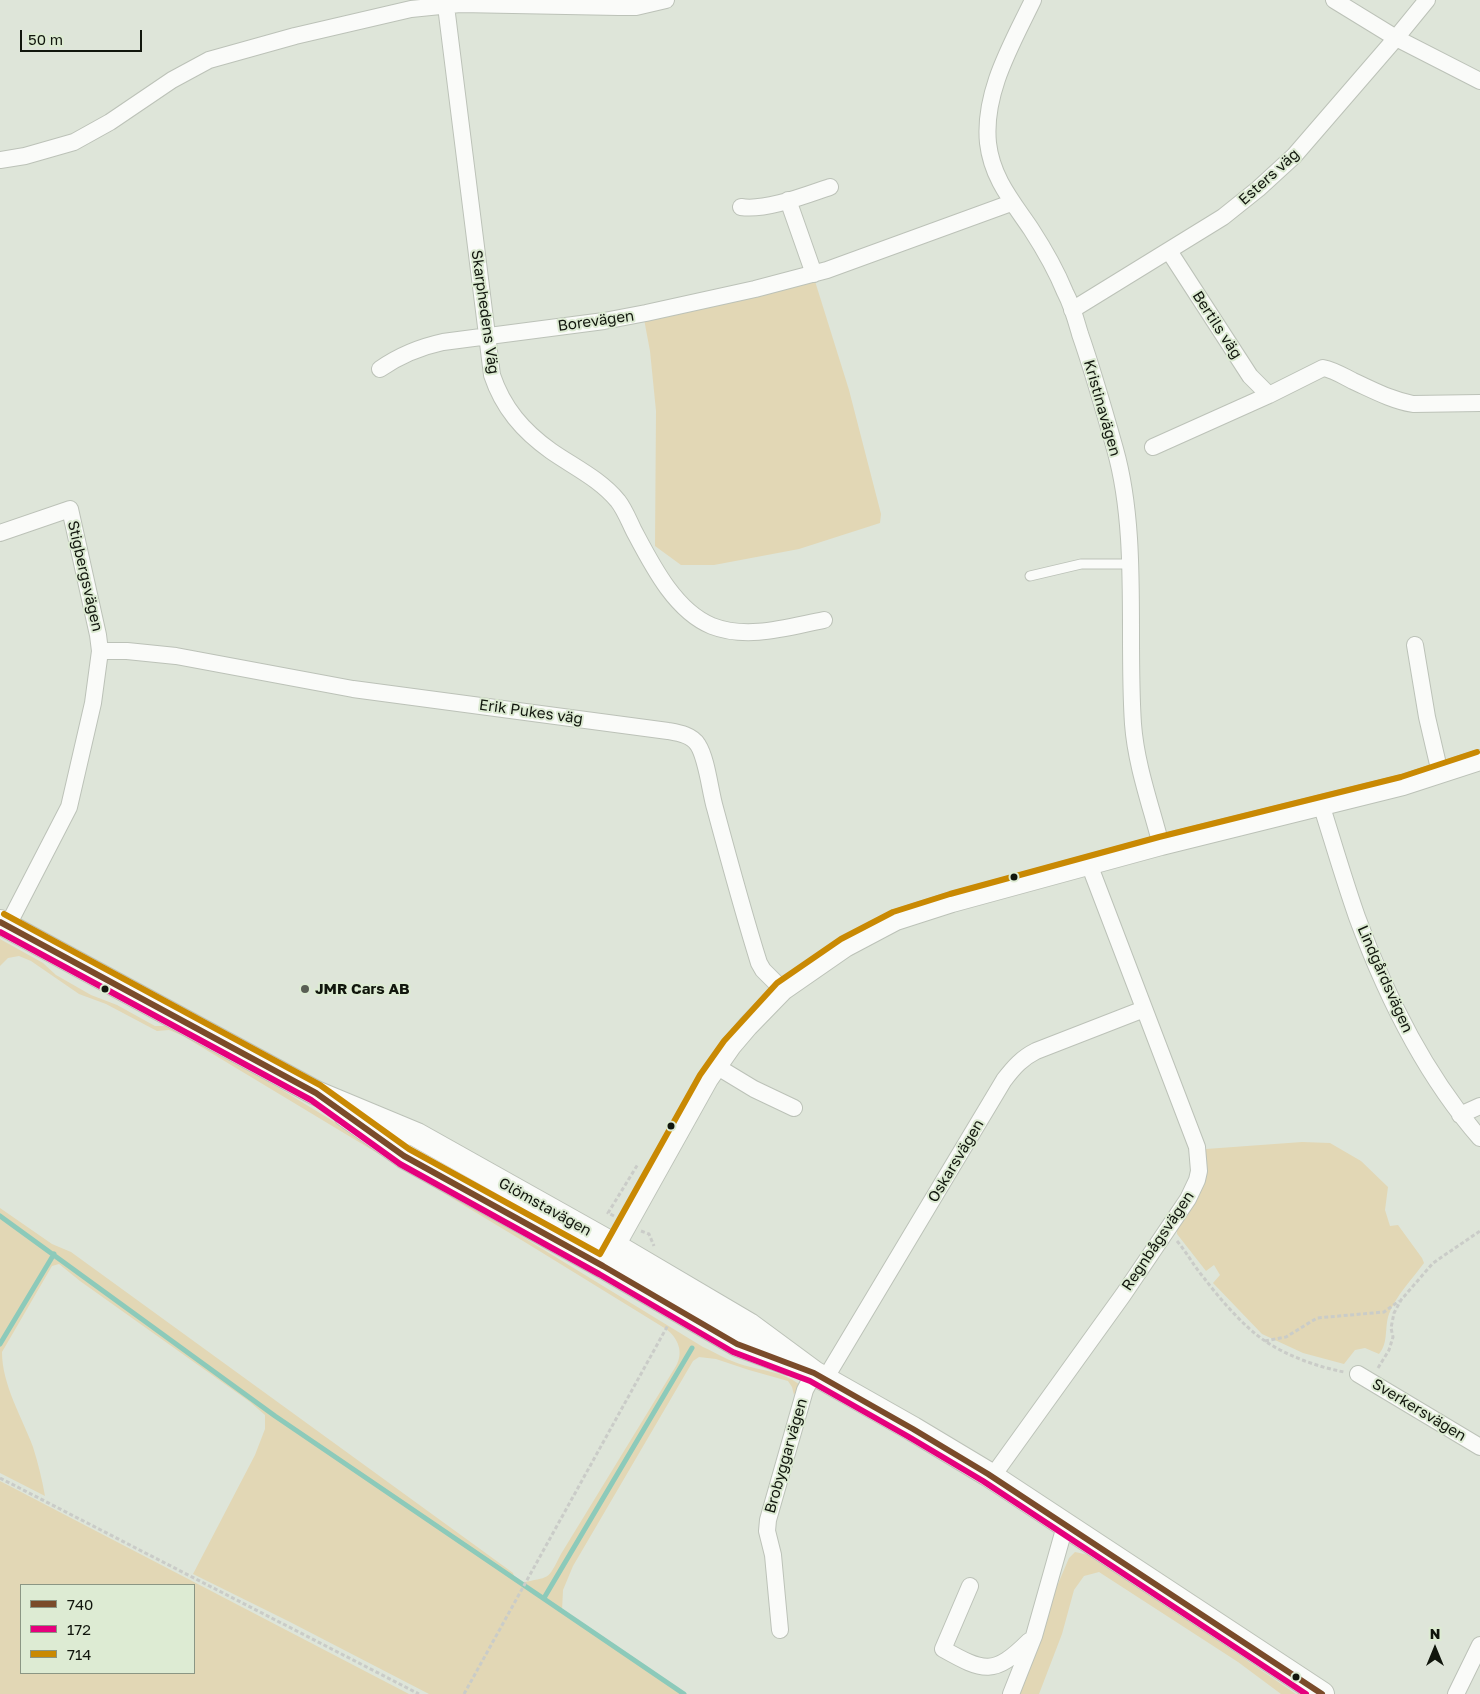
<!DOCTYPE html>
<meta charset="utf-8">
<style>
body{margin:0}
#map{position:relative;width:1480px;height:1694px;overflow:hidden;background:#dee5d9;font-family:"Golos Text",sans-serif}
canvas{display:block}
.legend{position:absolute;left:20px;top:1584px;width:175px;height:90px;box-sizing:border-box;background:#ddebd3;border:1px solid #8b9684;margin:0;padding:6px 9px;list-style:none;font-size:15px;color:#11160d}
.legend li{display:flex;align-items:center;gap:10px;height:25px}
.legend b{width:25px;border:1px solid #8b9684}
.north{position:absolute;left:1410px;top:1624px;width:50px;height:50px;-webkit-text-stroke:4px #ddebd3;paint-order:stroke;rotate:0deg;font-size:14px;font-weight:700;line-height:20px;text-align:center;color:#11160d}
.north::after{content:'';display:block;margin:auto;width:18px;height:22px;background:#11160d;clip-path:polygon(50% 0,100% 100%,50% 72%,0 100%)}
.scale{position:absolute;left:20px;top:30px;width:122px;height:22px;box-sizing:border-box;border:2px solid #11160d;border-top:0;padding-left:6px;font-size:15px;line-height:18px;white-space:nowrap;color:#11160d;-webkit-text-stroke:4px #ddebd3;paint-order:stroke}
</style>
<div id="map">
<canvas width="1480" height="1694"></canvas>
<ul class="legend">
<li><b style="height:6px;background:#7a4b2a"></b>740</li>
<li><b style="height:6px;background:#e5007d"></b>172</li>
<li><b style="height:6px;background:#c98903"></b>714</li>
</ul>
<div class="north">N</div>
<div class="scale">50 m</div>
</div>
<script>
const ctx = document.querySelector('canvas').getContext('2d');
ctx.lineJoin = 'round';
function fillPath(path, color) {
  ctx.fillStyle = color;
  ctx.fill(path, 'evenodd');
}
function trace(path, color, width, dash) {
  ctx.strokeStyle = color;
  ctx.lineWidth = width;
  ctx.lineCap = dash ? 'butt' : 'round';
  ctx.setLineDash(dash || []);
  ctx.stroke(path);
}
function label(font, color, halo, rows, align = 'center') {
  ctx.font = font + ' "Golos Text",sans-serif';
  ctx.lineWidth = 4;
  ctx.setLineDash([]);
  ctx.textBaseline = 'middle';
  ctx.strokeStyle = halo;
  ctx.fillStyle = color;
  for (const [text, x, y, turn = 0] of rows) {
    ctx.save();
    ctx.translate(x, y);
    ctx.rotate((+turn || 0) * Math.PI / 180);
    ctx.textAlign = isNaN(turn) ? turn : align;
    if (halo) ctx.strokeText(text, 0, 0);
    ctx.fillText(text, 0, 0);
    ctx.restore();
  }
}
fillPath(new Path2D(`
 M814,278L849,390L881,514L880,523L799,549L714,565H681L655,546L656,411L650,351L644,319Z
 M0,939L43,963L56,975L91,995L117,1005L155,1026H170L228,1057L703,1347C716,1353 729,1361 743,1365C763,1371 781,1371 799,1384L794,1395L792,1387L788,1381L749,1370L716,1359L699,1357L693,1361L573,1566L563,1590L562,1611L684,1694H429L290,1622L193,1574L255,1455L265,1429V1415L250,1402L80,1281L59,1264L52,1266L2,1352C2,1385 22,1417 33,1447C38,1463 42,1479 45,1496L0,1473V1208L52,1244L71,1252L509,1570L513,1573L515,1579L521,1583C550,1576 547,1582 561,1554L676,1366C684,1352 678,1338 666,1329L528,1244L183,1036L169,1030L157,1031L106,1004L79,994L31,961L19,956L8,958L0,966Z
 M1302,1142L1330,1143L1361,1161L1388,1187L1385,1210L1390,1226L1398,1225L1422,1258L1424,1263C1413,1278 1395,1297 1389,1314C1384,1328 1389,1342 1379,1354L1365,1348L1355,1350L1344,1364L1303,1353L1262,1334L1213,1283L1220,1275L1214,1265L1206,1271L1177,1234V1229L1205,1180L1206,1149Z
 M0,1481L409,1694H0ZM21,1585H194V1673H21Z
 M1075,1552L1089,1555L1105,1564L1296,1694H1281L1238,1662L1099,1572L1084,1576L1074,1590L1062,1634L1039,1694H1017L1052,1598L1069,1558Z`), '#e2d7b5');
trace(new Path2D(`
 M0,1216L275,1416L684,1694
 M0,1344L54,1254
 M544,1598L692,1348`), '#8ccaba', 5);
const service = new Path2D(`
 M1030,576L1081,564H1129`);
const minor = new Path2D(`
 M1033,0C1012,44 983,92 988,143C992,178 1012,201 1031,229C1044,249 1056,270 1065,292C1072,305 1076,320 1080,334C1093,371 1104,410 1115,449C1139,534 1127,636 1133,724C1136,765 1151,806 1161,845
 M1334,0L1396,38L1480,81
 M446,6L492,375C503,408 523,431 551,451C574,467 600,479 618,501C625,510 629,521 634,531C652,565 675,611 712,626C748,640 788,627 824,620
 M0,160L25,156L74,142L110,122L172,80L209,60L295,36L411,9L460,4L619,7H636L666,0
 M788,200L814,274
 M741,207C766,211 806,195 830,187
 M1169,251L1250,376L1269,395
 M1072,310L1223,217L1258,189L1294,156L1396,38L1427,0
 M380,369C400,355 420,347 443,342L604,321L646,313L755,289L827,270L1011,203
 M1153,447L1269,395L1323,368C1334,370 1343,376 1353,381C1373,390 1391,400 1413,404L1480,403
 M0,533L70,509L98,635L100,651L93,703L69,807L8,925
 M1415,645L1427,717L1440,773
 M100,651H127L176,656L353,689L668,731C679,733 692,735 698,745C707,759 710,791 715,808C729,860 743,912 759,963L763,970L783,990
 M1321,804C1333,842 1344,880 1357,917C1386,996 1425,1075 1480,1138
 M716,1066L754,1089L794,1108
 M1460,1115L1480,1106
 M1358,1374L1480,1447
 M825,1379L1004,1080C1014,1067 1022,1058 1036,1051L1144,1009
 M992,1477L1123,1295L1188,1199L1197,1180L1199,1171L1197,1147L1089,864
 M970,1586L943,1649C984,1672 994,1676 1029,1641
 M780,1630L773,1555L767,1531L768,1520L805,1390L814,1373
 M1011,1694L1034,1636L1065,1526
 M1456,1694L1480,1645`);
const tertiary = new Path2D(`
 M608,1258L708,1079L731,1046L748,1026L783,990L845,947L896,920L952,902L1161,845L1403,785L1480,760`);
const secondary = new Path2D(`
 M0,922L316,1093L417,1135L615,1246L749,1325L814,1373L913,1429L988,1474L1322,1694
 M346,1115L404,1156L603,1266L737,1344L789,1363`);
trace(service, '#bcc2b8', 11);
trace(minor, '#bcc2b8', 18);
trace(tertiary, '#bcc2b8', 22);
trace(secondary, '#bcc2b8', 26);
trace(new Path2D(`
 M614,1216L608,1213L638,1164
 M641,1231L649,1234L654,1246
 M1177,1241C1187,1253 1194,1266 1204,1278C1220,1299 1244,1327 1265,1341C1287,1356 1318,1367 1344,1372
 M1265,1341L1286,1337L1317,1318L1384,1312L1399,1301
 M1378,1368L1389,1350L1393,1337L1391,1328L1394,1313L1401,1300L1433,1263L1480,1231
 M0,1478L419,1694
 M464,1694L668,1325`), '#caccc8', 3, [4, 2.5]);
trace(service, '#fafbf9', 9);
trace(minor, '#fafbf9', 16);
trace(tertiary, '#fafbf9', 20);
trace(secondary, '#fafbf9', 24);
trace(new Path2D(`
 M0,922L316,1093L404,1156L603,1266L737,1344L814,1373L913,1429L988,1474L1322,1694`), '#7a4b2a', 6);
trace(new Path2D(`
 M0,932L311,1100L400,1164L599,1274L733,1352L810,1381L909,1437L983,1481L1306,1694`), '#e5007d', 6);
trace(new Path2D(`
 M4,914L320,1085L409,1149L600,1254L700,1075L724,1041L777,983L841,939L893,912L950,894L1159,837L1401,777L1477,752`), '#c98903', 6);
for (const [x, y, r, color] of [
 [1014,877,4.5,"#11160d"],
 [105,989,4.5,"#11160d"],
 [305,989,5,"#595e54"],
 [671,1126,4.5,"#11160d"],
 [1296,1677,4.5,"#11160d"]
]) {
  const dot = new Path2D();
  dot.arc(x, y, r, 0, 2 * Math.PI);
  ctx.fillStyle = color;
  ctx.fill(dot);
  trace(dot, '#ddebd3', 2);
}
label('15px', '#11160d', '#ddebd3', [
 ["Esters väg",1269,177,-42],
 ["Skarphedens Väg",485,312,82],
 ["Borevägen",596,321,-8],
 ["Bertils väg",1217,325,57],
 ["Kristinavägen",1102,408,74],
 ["Stigbergsvägen",85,576,77],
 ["Erik Pukes väg",531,712,8],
 ["Lindgårdsvägen",1385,979,66],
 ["Oskarsvägen",956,1161,-59],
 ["Glömstavägen",545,1207,29],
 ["Regnbågsvägen",1158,1241,-56],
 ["Sverkersvägen",1419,1410,31],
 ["Brobyggarvägen",786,1456,-74]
]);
label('bold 15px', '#11160d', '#ddebd3', [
 ["JMR Cars AB",315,989]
], 'left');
</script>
